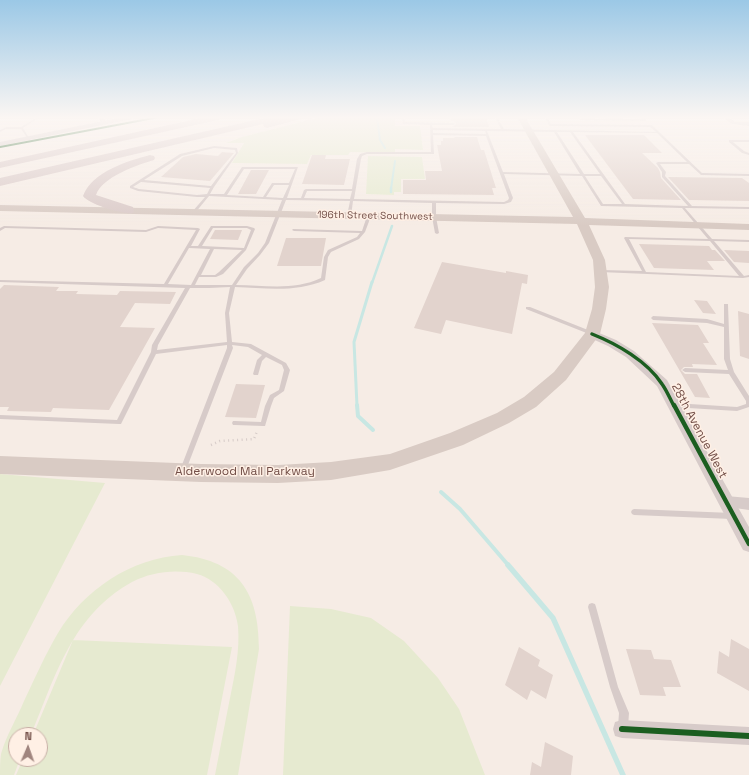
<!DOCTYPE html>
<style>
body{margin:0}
#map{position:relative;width:749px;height:775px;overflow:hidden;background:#f6ece5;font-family:"Space Grotesk",sans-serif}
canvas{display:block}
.north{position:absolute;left:8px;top:727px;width:40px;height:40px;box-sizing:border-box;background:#fff0e5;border:1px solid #c7afa6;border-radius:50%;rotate:2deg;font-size:11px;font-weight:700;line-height:16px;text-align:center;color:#724e47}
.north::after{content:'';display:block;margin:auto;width:14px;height:18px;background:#a0857e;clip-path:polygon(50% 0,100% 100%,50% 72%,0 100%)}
</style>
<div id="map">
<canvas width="749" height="775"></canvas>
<div class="north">N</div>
</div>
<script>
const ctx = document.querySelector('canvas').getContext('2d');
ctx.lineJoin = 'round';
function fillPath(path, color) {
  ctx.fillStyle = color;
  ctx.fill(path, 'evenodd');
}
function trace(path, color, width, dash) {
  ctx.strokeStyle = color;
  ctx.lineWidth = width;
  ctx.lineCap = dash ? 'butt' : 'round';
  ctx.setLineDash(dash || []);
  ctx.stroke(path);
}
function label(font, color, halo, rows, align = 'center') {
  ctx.font = font + ' "Space Grotesk",sans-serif';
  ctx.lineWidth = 3;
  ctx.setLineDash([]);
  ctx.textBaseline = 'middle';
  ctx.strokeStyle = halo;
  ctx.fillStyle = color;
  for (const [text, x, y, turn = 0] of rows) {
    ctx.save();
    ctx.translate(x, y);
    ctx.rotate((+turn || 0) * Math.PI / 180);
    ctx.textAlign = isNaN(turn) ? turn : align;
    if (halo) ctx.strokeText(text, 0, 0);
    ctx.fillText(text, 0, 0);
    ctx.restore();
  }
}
fillPath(new Path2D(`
 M320,117H395V126H420L423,150L395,149V153L350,152L348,155H311L307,164L232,163L244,143H226L242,137Z
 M368,156L422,157L425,179H401V192H394V195L366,194Z
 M0,474L105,483L0,686Z
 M182,555C239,561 259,593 259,649L238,775H215C220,749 225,723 230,698C235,674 240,650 238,626C235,603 219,580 197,574C175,569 152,572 132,582C72,615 55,677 31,735H16V759H20L14,775H0C0,769 0,760 1,754C6,736 17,718 24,701C35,678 45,655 58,633C84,590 131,558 182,555Z
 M290,606L331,609L371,618L404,641L438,678L459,709L485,775H283Z
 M73,640L232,647L207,775H16L23,759H40V735H33Z`), '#e6ead0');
trace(new Path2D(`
 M377,117L380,140L385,148
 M391,189L395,161`), '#c8e7e3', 2);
trace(new Path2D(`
 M391,192V188
 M372,283L392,226`), '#c8e7e3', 2.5);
trace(new Path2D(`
 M357,406L354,342L372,282`), '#c8e7e3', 3);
trace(new Path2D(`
 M357,405L358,416L373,430
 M441,492L460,509L509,566`), '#c8e7e3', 4);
trace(new Path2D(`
 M508,565L553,618L623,775`), '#c8e7e3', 5.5);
fillPath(new Path2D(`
 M450,117H486L489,127H452L456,124L455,122L451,121Z
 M585,135H644L662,153H642L658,168L660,172L661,178L681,200L633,199Z
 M454,137H477L481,150H484L496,188H492L494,195L403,194V180H426L425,171H442L437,145H441V141H443V138H455Z
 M222,152L234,153L210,181L161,177L183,157L196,154L218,156Z
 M312,155H326L325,159H350L344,185L302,184Z
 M251,170H269L256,194H238Z
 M668,177L742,178L749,183V201L689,200Z
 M215,230H242L238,240L210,239Z
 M286,238H326L321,266H277Z
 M639,244L709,246L712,250H715L725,261H707L714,270L654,268Z
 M724,250L749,251V263L734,262Z
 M442,262L506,273V271L528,275L527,284L522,283L512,334L446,320L441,334L414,328Z
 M4,285L59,287L56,291H78L76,294L117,295L120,291L176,292L170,304L135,303L120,327L155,328L109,410L53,408L51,412L7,411L9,407H0V289Z
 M694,300L707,301L716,314L703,313Z
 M738,311L749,314V359L740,356Z
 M652,323L698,325L709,343H703L717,365L692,364L693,367H684L681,370L685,374H697L710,398L695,397Z
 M236,384L265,385L256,418L225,417Z
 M731,639L749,649V691L717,673L719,651L729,657Z
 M519,647L540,660L538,666L553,675L546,699L531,690L527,700L505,685Z
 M626,649L651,650L654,659L671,660L681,687H663L666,696L640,695Z
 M545,742L573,756L571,775H530L532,762L541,767Z`), '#e2d3cd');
trace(new Path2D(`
 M211,445L220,441L254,439L257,431`), '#d6cbc8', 2.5, [1, 3.5]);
fillPath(new Path2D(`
 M10,117H40L23,128L29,138L28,139L21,129H6L0,132V130L6,127H21L36,118H11Z
 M402,117H404L405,122L454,123L455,124L454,125H432L433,128L501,129L495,117H497L504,129L656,132L650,127L550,126L549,125L545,117H547L551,124L652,125L702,173L749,174V176L701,175L689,164H660L666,172L665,176L692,206L749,207V209L685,208L712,239L749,240V242L714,241L744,276L749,275V277L743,278L600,272L599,271L601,270L642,271L624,238L625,237L708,239L682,208L601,206L582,176L504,174L513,198L511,202L504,204L436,203V217L439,233L437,234L435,233L432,217V203L353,201L351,216L349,217L347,216L350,201L286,200L269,243L260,255L247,269L236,285C264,285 294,291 321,278L324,257L328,250L357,237L360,233L294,231L292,230L293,229L362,231L367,216L369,215L371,216L365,232L359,239L331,252L328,257L325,280C296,293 265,288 235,287L229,313L232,342L251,344L286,363L290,370L284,391L274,398L271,406L265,426H263L235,425H233L232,423L233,421H235L261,422L265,406L270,395L279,390L284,370L282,365L266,357L262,361L258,375H254L253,374L257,360L262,355L248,347L232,345L233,348L186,470L185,472L183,473L181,472L180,470L227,348V345L156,354L121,424H119L0,419V415L117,420L151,352L152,345L185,288L0,282V280L164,284L196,230L158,228L146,232L5,228L0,231V228L4,226L146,230L158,226L198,228L200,229L191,246H198L211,226H247L254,228L255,229L246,250L223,274L216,277H199L195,285H232L244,267L258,253L265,243L282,200L209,196L195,213H194L192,212L205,197H197L138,191L130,188V186L180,154L214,146L237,148L238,153L214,187L210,194H224L242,167H298L287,198H301L304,190L306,189H352L357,159L360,154L367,152H431L430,125L403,124ZM433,130L485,131L486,134L433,133ZM487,131L554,132L580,174L503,172ZM557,132H570L600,174H584ZM573,132L657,133L687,162H658L656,163L662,172V177L688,206L625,204ZM433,135L486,136L509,198L508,200L504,202L354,199L361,159L362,156L367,154H434ZM214,148L235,150L236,153L211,186L144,180L182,156ZM244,169H295L289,183H272L263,197L227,195ZM585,176H601L622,204H603ZM141,182L210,188L207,194L197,195L139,189L133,187ZM274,185H289L283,198L266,197ZM307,191H352L350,199L304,198ZM213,228H247L251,230L244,248L202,246ZM629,239L710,241L739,276L646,272ZM189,248L210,249L191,285L168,284ZM214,249L242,250L219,272L215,275H201ZM230,287L225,313L227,342L157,350L158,345L190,288H209Z
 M581,118L645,119L646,120L645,121L580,120Z
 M729,140H749V142H733L744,151L749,153V155L742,153L729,142Z
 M724,304H728V305L730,359L734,372L749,396V407L737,411L672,407L671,405L672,403H674L737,407L746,404V401L729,374L685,372L682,370L685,368L728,370L724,359V327L707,323L653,320L651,318L653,316L707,319L724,324Z
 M526,307H530L593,332V333L591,335L589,334L526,309Z
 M634,509L732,513L734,514L735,516L734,518L732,519L634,515L632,514L631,512L632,510Z
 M592,603L595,604L596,607L618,687L629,713L628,727L626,730L623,732L620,730L618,727L619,713L610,687L588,607L589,604Z`), '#d7cbc9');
fillPath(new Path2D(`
 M722,117H728L735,122H749V126L732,124Z
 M726,496L749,498V510L721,506L719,502L721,498Z
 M622,720L749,727V745L622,738L615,736L613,729L615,722Z`), '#d7cbc9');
fillPath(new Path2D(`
 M98,117H104L107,123L106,124H102Z
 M592,330L616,340L634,351L667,380L749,527V552L743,550L657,386L626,357L608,346L588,337L586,334L588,331Z`), '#d7cbc9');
fillPath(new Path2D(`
 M122,117H135L132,119L0,146V142Z`), '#d7cbc9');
fillPath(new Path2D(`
 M517,117H525L585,218L749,224V230L589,225L605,260L609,287L606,309L600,334L566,380L536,407L509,423L463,445L390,470L331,480L278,483L201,482L0,474V456L201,464L278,465L331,462L390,454L450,433L497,413L524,397L554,372L585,333L592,309L595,287L593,260L577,224L0,211V205L573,217Z`), '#d9cbc4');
fillPath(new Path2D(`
 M205,117H223L218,120L0,168V162Z
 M268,117H303L301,119L267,128L264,127L263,124L0,186V178Z
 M150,155L154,156L155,158L154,160C137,165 102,177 96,195L133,207L134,210L133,213C124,215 88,204 83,196C92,172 127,161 150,155Z`), '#dacac8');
trace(new Path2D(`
 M0,147L159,117`), '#1b5e20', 2);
trace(new Path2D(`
 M592,334C617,344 647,361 662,384C667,391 670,399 674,406`), '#1b5e20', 3.5);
trace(new Path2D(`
 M674,405L749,544`), '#1b5e20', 4.5);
trace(new Path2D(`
 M622,729L749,736`), '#1b5e20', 6);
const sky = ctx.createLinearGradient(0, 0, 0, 226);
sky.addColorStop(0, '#9bc8e6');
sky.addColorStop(0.52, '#fbf6f3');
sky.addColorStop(1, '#fbf6f300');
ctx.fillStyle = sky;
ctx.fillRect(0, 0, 749, 226);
label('10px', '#724e47', '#fff0e5', [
 ["196th Street Southwest",375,216,1]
]);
label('12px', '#724e47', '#fff0e5', [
 ["28th Avenue West",699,431,62],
 ["Alderwood Mall Parkway",245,472]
]);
</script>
